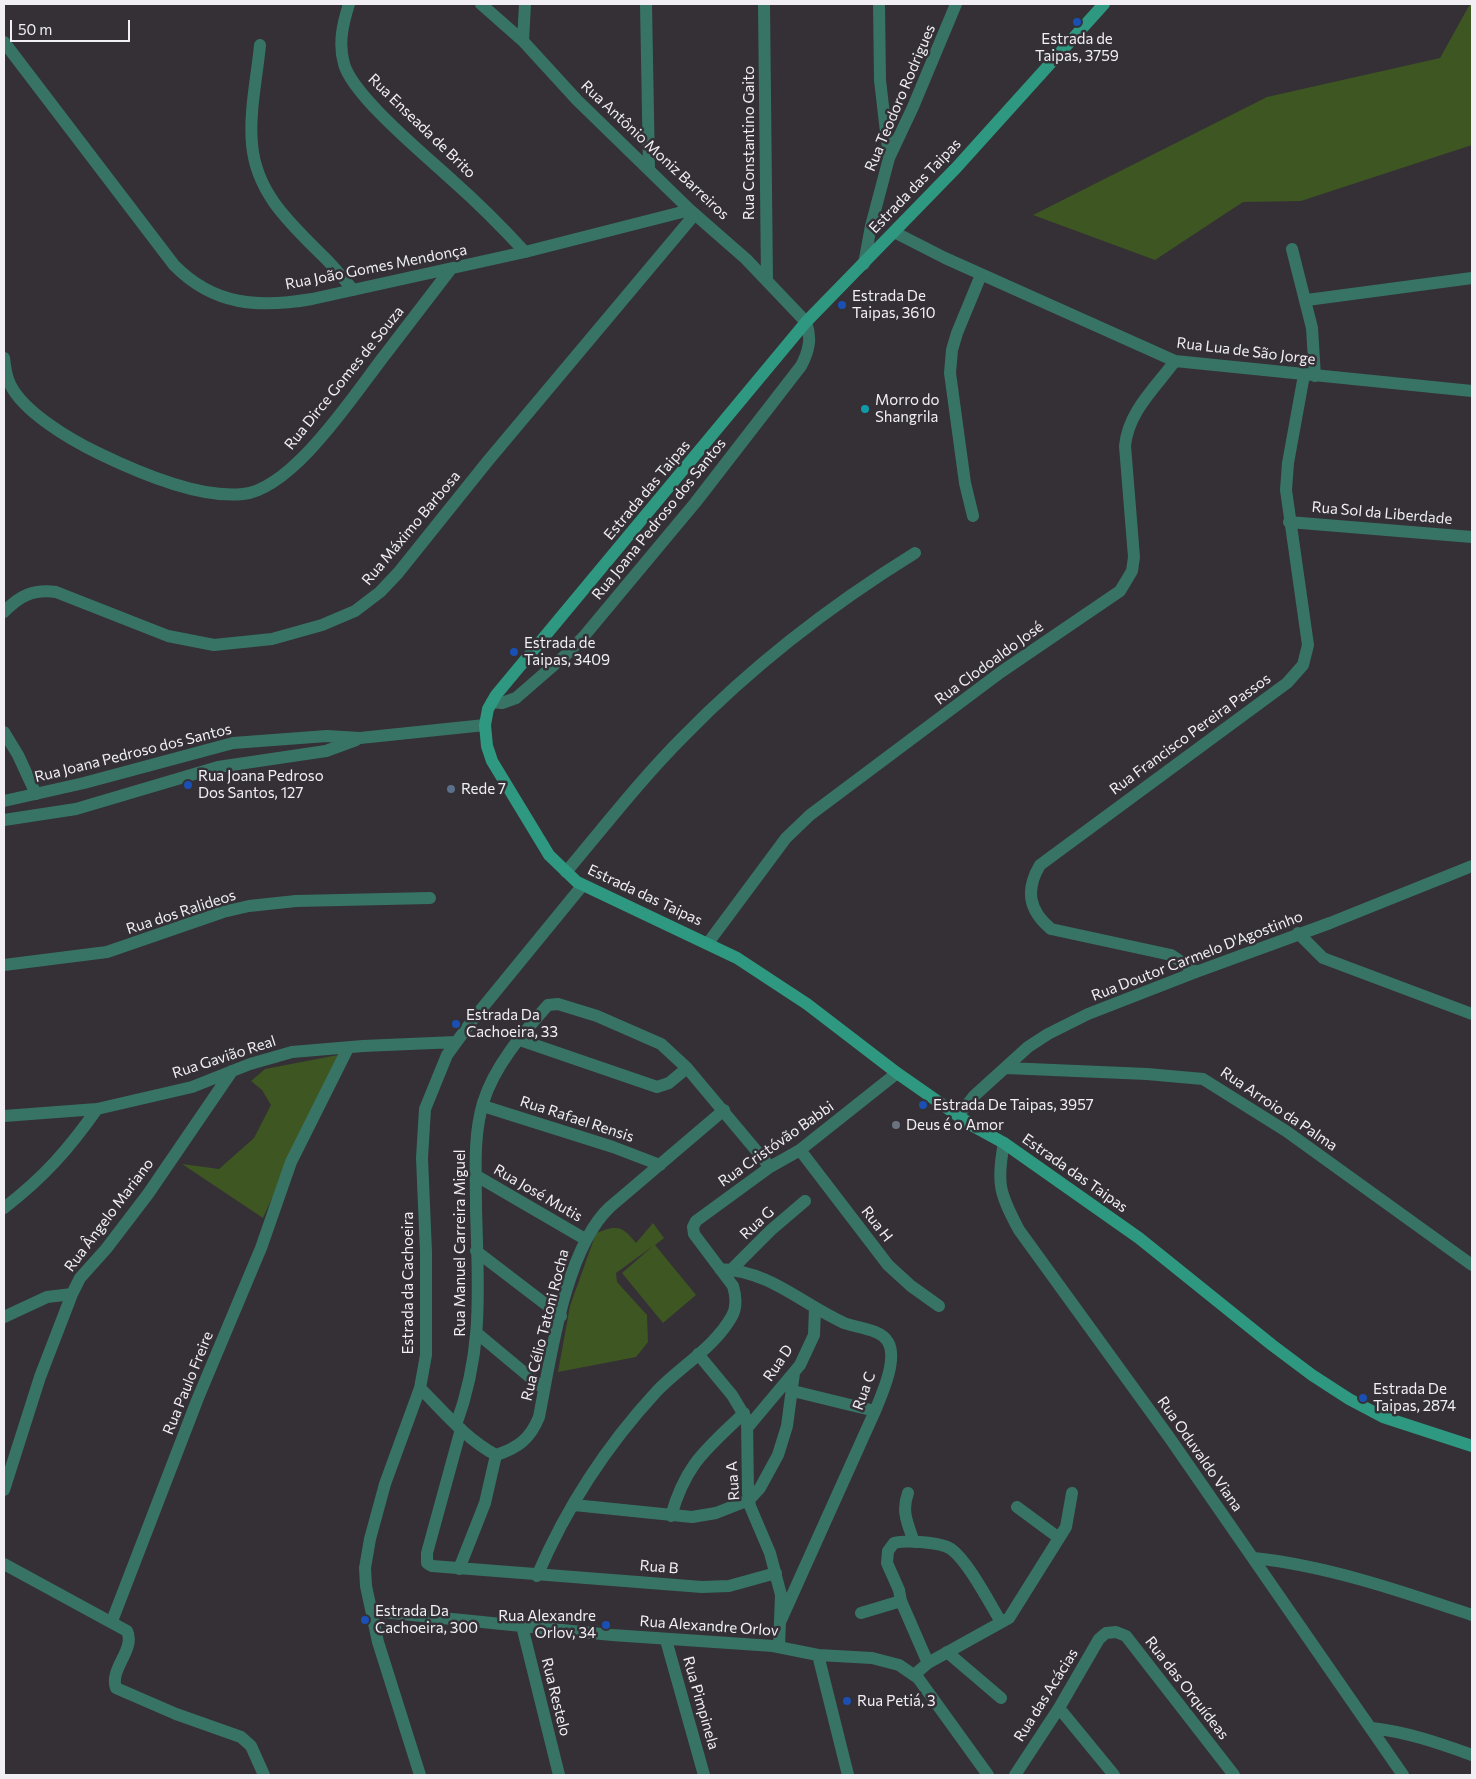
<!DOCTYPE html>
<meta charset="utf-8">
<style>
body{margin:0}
#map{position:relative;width:1476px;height:1779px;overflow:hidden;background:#343036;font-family:Commissioner,sans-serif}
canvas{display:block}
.frame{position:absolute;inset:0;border:5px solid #f1eff3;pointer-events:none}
.scale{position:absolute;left:10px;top:20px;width:120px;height:22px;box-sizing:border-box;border:2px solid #f1eff3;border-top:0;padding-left:6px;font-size:15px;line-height:18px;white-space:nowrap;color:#f1eff3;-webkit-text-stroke:4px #343036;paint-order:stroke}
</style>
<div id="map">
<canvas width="1476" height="1779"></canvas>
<div class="frame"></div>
<div class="scale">50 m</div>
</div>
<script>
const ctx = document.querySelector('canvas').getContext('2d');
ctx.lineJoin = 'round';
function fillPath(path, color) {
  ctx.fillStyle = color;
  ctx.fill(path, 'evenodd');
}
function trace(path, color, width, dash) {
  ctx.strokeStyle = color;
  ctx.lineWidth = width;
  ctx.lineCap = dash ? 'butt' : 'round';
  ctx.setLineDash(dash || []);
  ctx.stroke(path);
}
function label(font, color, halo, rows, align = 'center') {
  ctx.font = font + ' Commissioner,sans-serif';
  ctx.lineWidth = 5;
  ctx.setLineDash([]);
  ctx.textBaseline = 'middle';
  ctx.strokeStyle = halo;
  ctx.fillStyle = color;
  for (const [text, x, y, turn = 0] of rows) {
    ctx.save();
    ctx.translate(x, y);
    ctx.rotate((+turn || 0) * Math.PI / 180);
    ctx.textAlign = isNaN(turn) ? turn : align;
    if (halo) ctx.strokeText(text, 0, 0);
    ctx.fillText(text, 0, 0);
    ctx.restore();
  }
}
fillPath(new Path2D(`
 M1470,4H1472V145L1301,201L1243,202L1155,260L1033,215L1267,97L1440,58Z
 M338,1055L263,1218L182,1164L219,1169L254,1138L271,1105L262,1090L251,1081L265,1069Z
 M653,1223L664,1238L655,1245L696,1295L663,1323L622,1273L653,1246L616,1273L617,1282L647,1315L648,1342L636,1357L558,1372L570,1306L596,1233C617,1225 622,1225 636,1243Z`), '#3e5621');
trace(new Path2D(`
 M349,4C343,23 338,43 344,64C353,96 425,155 452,180C478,203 502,227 525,252
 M481,4L523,41L577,100L690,210L746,259L806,322C812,338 809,351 801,366L695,503L585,635L569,652L516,698L502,703L492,702
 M646,4L649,168
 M764,4L767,281
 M879,4L880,80L889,158
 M523,41L525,4
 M4,42L174,265C214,306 259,308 312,299L525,252L690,210
 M260,45C257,77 249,112 252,144C256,194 292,225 325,258C335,268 344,279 353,290
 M894,232L945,258L1175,361L1472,391
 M1292,249L1312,328L1315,376
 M864,264L871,226L889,158L913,107L956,4
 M1307,300L1472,278
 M4,358C5,367 6,376 10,384C23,412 71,440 98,453C137,472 199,499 243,494C292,489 352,398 381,360C404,330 427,300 450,270
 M973,516L965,483L950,373L952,350L957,333L981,275
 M1289,522L1472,537
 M4,612C19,596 33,589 56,592L168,636L214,645L272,639L322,625L355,611L380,592L398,573L487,462L695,214
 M4,732L18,755L36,794
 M566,872C604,827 641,779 683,737C752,666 831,605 915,553
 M1298,933L1323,958L1472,1014
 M708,943L786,838L810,815L1001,672L1120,591L1132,571L1134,557L1125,446C1128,412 1155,388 1175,361
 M4,965L107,952L223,912L249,906L296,901L430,898
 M1196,972L1171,955L1051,929C1029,911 1025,890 1040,865L1287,683L1303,665L1308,645L1286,490L1288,463L1304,375
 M520,1040L657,1087L669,1083L687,1068
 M1006,1068L1147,1074L1203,1079L1286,1131L1472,1265
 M483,1106L613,1147L660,1165
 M4,1116L97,1109L192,1087L250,1064L292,1052L363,1046L456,1042
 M958,1116L974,1096L1028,1047L1048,1034L1088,1014L1196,972L1330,923L1472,866
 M1004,1143C996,1184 1000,1194 1019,1230L1169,1437L1403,1775
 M800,1150L888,1265L911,1286L939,1306
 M475,1175L585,1239
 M4,1208C44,1177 68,1150 97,1109
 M476,1251L561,1316
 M720,1269C770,1271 800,1303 844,1323C857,1328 881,1329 888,1342C898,1359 882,1394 875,1411L781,1620
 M732,1269L771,1230L805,1201
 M4,1317L47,1297L72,1294L80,1278L106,1249L148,1194L232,1071
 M478,1334L544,1389
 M698,1354L732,1395L747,1420L748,1493L750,1506L770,1553L781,1595L779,1647
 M420,1388C444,1412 466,1439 496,1455C518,1448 530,1439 539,1417C551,1357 565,1249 610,1207L724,1110
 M793,1391L875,1411
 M456,1425C484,1349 478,1287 476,1208C476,1172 473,1137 483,1103C494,1066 523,1033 548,1005L558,1004L597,1016L661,1044L687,1068L770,1167
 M748,1427L800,1365L814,1335L815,1308
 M461,1429L427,1553V1563L432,1566L702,1587L729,1586L776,1573
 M4,1490L40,1377L72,1294
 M908,1493C901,1512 908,1524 914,1542
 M574,1505L692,1517L716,1513L749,1500L760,1488L778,1455L787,1426L794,1373
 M1017,1507L1059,1538
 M671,1516C686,1463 706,1450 744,1413
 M1254,1558C1328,1566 1401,1591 1472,1615
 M4,1564L127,1631C136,1649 109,1669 116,1688L176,1714L241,1737L251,1746L264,1775
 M459,1569L485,1503L496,1455
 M537,1576C566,1508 607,1445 657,1391C681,1366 715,1347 732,1316C737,1307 736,1296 733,1286L694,1234L693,1227L696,1221L770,1167L800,1150L897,1073
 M372,1611L612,1635L773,1646L818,1655L872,1658L899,1665L918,1678L988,1775
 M861,1613L901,1601
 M112,1621L198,1398L261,1248L291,1162L348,1048
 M522,1626L559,1775
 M666,1640L704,1775
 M947,1652L1001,1698
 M818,1655L848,1775
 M928,1663L901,1601L899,1590L887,1563L888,1551L894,1543C906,1540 941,1542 951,1549C968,1561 990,1604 1001,1622
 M914,1675L928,1663L1009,1618L1066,1527L1072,1493
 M1059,1708L1114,1775
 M1372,1728C1407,1732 1439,1743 1472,1755
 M420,1775L378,1642L366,1586L365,1568L370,1539L385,1484L420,1388L426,1355V1252L422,1158L425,1109L447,1055L474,1018L582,886
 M1015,1775L1059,1708L1099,1639L1106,1633L1116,1632L1126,1636L1234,1775`), '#387465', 12);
trace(new Path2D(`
 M4,801L84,783L233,743L327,736L360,738L485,725
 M4,820L76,809L218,767L326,751L356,740`), '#387465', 12);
trace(new Path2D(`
 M1104,4L956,168L806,322L496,695L488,709L485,725L487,746L492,761L549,855L577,882L737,958L807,1004L897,1073L973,1126L1004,1143L1139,1238L1272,1345L1312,1375L1349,1399L1383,1417L1472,1446`), '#2e9881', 12);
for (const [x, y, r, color] of [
 [1077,22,5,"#1a4fb4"],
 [842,305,5,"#1a4fb4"],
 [865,409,5,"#0f9aa8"],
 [514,652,5,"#1a4fb4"],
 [188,785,5,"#1a4fb4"],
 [451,789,5,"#5c6f8a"],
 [456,1024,5,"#1a4fb4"],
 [923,1105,5,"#1a4fb4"],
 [896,1125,5,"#6b7280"],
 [1363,1398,5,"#1a4fb4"],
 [365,1620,5,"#1a4fb4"],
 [606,1625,5,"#1a4fb4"],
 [847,1701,5,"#1a4fb4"]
]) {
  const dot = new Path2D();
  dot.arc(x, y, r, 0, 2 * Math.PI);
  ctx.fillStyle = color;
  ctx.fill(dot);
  trace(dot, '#343036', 2);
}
label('15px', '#f1eff3', '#343036', [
 ["Estrada de",1077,39,"center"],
 ["Taipas, 3759",1077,56,"center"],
 ["Estrada De",852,296],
 ["Taipas, 3610",852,313],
 ["Morro do",875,400],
 ["Shangrila",875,417],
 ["Estrada de",524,643],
 ["Taipas, 3409",524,660],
 ["Rua Joana Pedroso",198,776],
 ["Dos Santos, 127",198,793],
 ["Rede 7",461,789],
 ["Estrada Da",466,1015],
 ["Cachoeira, 33",466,1032],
 ["Estrada De Taipas, 3957",933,1105],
 ["Deus é o Amor",906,1125],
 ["Estrada De",1373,1389],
 ["Taipas, 2874",1373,1406],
 ["Estrada Da",375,1611],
 ["Cachoeira, 300",375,1628],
 ["Rua Alexandre",596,1616,"right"],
 ["Orlov, 34",596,1633,"right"],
 ["Rua Petiá, 3",857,1701]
], 'left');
label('15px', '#f1eff3', '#343036', [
 ["Rua Teodoro Rodrigues",900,98,-67],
 ["Rua Enseada de Brito",422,126,44],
 ["Rua Constantino Gaito",749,143,-90],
 ["Rua Antônio Moniz Barreiros",655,150,43],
 ["Estrada das Taipas",915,186,-46],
 ["Rua João Gomes Mendonça",376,267,-11],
 ["Rua Lua de São Jorge",1246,351,7],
 ["Rua Dirce Gomes de Souza",344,378,-51],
 ["Estrada das Taipas",647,490,-50],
 ["Rua Sol da Liberdade",1382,513,5],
 ["Rua Joana Pedroso dos Santos",659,519,-51],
 ["Rua Máximo Barbosa",411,528,-50],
 ["Rua Clodoaldo José",989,663,-36],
 ["Rua Francisco Pereira Passos",1190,734,-36],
 ["Rua Joana Pedroso dos Santos",133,753,-14],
 ["Estrada das Taipas",645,895,25],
 ["Rua dos Ralideos",181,912,-18],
 ["Rua Doutor Carmelo D'Agostinho",1197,956,-21],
 ["Rua Gavião Real",224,1057,-18],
 ["Rua Arroio da Palma",1279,1109,34],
 ["Rua Rafael Rensis",577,1119,18],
 ["Rua Cristóvão Babbi",776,1144,-35],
 ["Estrada das Taipas",1075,1173,35],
 ["Rua José Mutis",538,1193,30],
 ["Rua Ângelo Mariano",109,1215,-53],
 ["Rua G",757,1223,-43],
 ["Rua H",877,1224,52],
 ["Rua Manuel Carreira Miguel",460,1243,-90],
 ["Estrada da Cachoeira",408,1283,-90],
 ["Rua Célio Tatoni Rocha",545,1325,-76],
 ["Rua D",778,1363,-56],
 ["Rua Paulo Freire",188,1383,-68],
 ["Rua C",864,1391,-70],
 ["Rua Oduvaldo Viana",1200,1454,55],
 ["Rua A",733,1481,-94],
 ["Rua B",659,1567,5],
 ["Rua Alexandre Orlov",709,1626,4],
 ["Rua das Orquídeas",1187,1688,52],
 ["Rua das Acácias",1046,1695,-58],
 ["Rua Restelo",556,1697,76],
 ["Rua Pimpinela",701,1703,74]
]);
</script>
